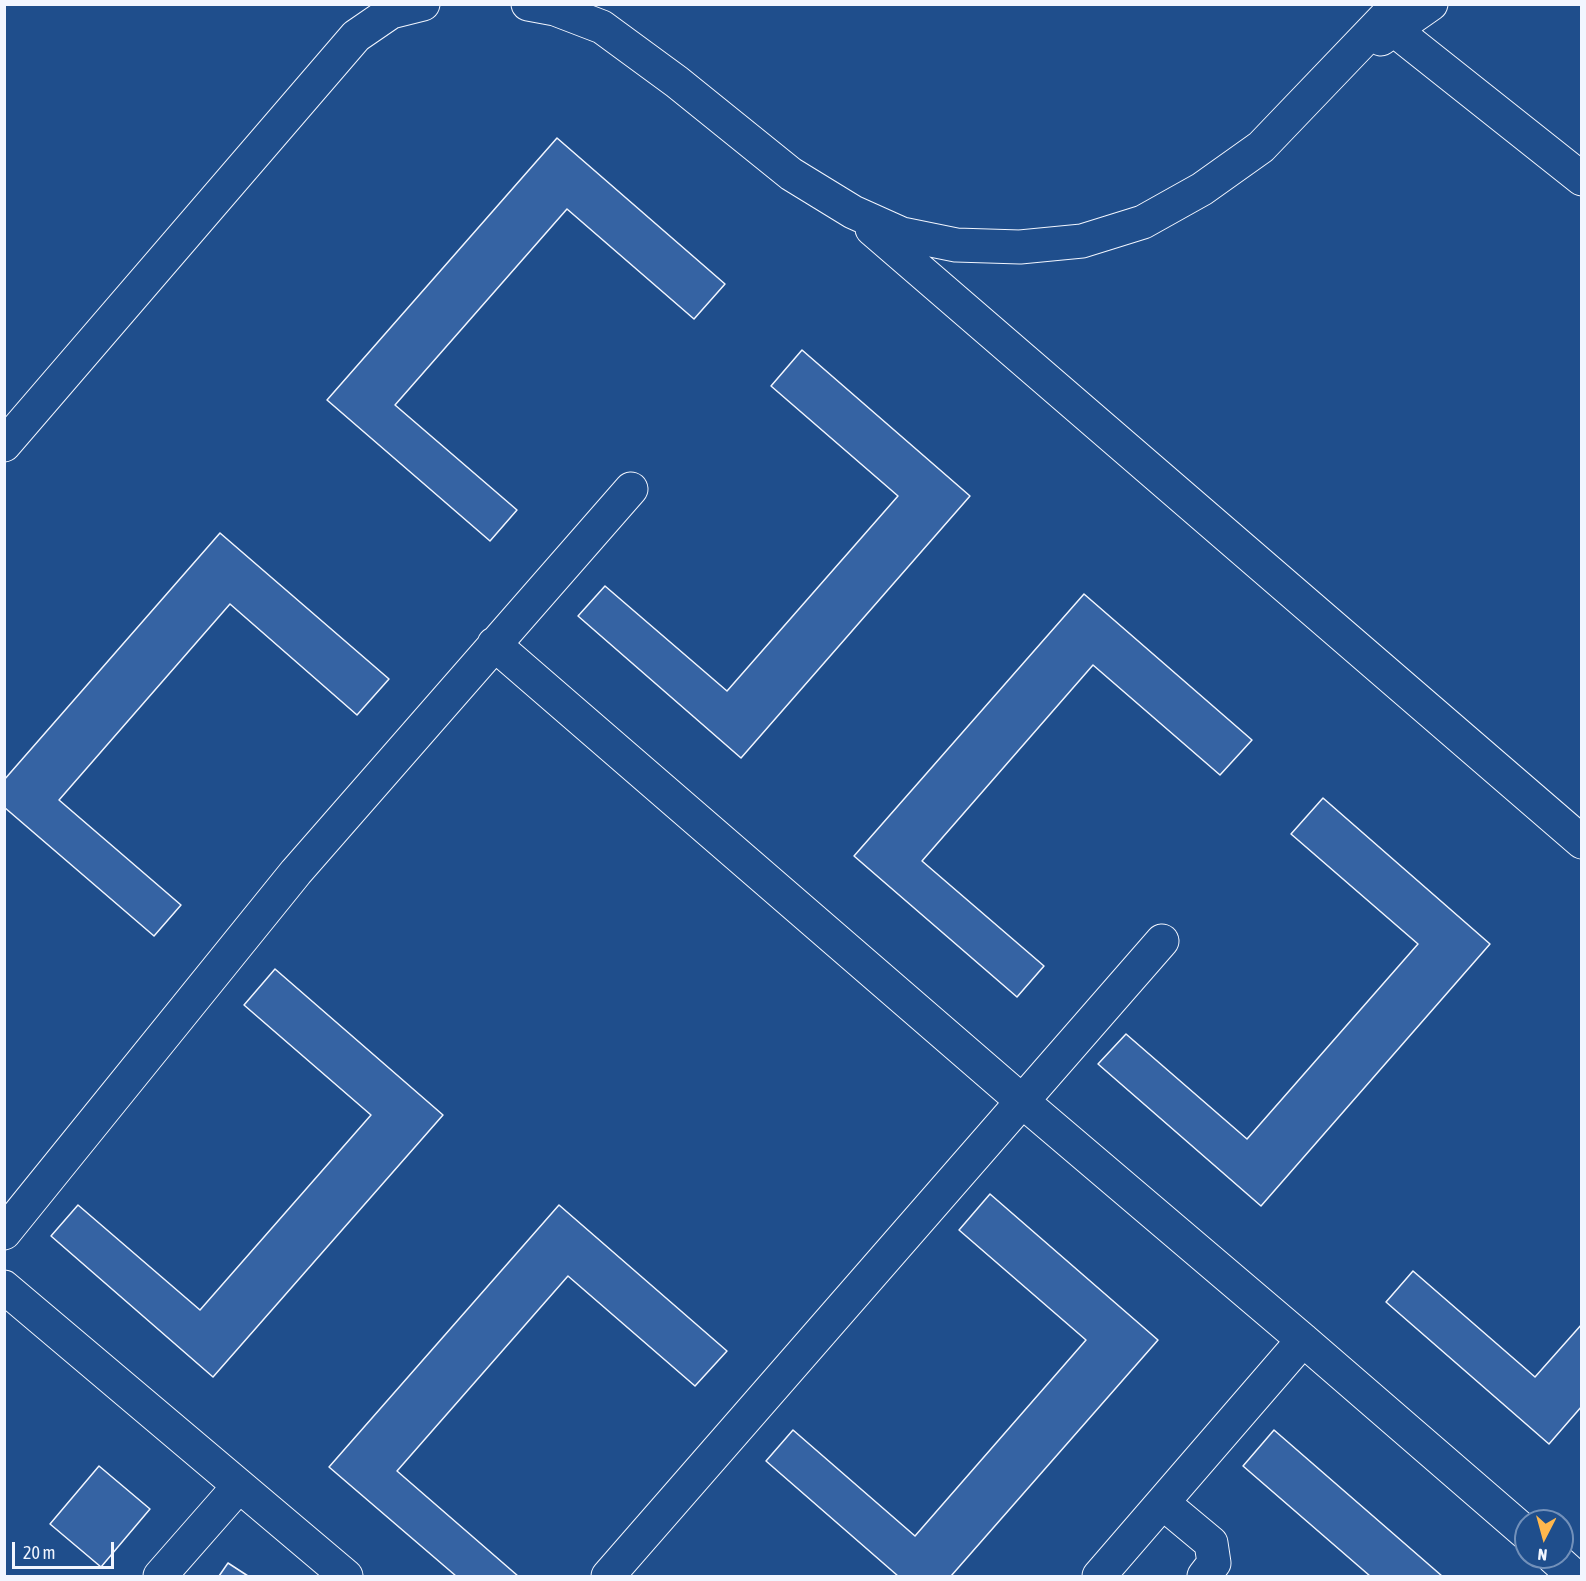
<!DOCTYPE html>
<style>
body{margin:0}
#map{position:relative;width:1586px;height:1581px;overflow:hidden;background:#1f4e8c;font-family:"Asap Condensed",sans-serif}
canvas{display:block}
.frame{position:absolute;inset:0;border:6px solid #f2f6ff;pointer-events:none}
.north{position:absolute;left:1514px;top:1509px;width:60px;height:60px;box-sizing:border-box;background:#1f4e8c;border:2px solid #7391ba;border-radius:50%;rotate:186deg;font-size:16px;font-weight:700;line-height:24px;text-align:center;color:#f2f6ff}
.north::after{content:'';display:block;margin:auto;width:21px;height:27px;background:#ffb74d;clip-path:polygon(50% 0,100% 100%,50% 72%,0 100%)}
.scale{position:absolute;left:12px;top:1542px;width:102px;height:27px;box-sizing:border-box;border:3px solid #f2f6ff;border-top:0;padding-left:8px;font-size:18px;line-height:21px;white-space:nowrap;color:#f2f6ff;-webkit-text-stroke:4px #1f4e8c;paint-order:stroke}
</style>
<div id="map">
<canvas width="1586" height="1581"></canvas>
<div class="frame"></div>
<div class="north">N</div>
<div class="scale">20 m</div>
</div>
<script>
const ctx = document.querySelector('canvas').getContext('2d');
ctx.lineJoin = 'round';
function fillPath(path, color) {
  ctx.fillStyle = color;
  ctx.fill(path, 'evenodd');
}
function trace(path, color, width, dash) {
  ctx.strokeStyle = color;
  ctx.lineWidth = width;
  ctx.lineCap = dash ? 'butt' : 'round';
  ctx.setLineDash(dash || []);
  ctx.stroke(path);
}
const building = new Path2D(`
 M557,138L725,284L694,319L567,209L395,405L517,510L490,541L327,400Z
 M802,350L970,496L741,758L578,616L605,586L727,691L898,496L771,386Z
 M220,533L389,679L357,715L230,604L59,800L181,905L154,936L4,807V780Z
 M1084,594L1252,740L1220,775L1093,665L922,861L1044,966L1017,997L854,856Z
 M1323,798L1490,944L1261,1206L1098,1064L1126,1034L1247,1139L1418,944L1291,834Z
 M275,969L443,1115L213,1377L51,1236L78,1205L200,1310L371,1115L244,1005Z
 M990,1194L1158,1340L951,1576H898L766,1461L793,1430L915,1536L1086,1340L959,1230Z
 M559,1205L727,1351L695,1386L568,1276L397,1471L518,1576H456L329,1467Z
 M1413,1271L1535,1377L1582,1324V1406L1549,1444L1386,1302Z
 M1274,1430L1442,1576H1370L1243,1466Z
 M99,1466L150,1509L101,1567L50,1524Z
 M228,1563L248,1576H219Z`);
fillPath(building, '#3563a3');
trace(building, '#f2f6ff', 1.5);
const minor = new Path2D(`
 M528,4L555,9L602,27L677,82L791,174L853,212L902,234L956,245L1020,247L1082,241L1143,222L1202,189L1261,147L1398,4
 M1383,21L1582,179
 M1381,39L1431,4
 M872,229L1582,842
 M4,445L356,36L391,12L423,4
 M494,644L1022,1101L1303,1340L1526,1533
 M4,1233L296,872L631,489
 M4,1287L346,1576
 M1163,1503L1211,1543L1214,1563L1204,1576
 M1553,1557L1574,1576
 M160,1576L239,1486
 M608,1576L1162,941
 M1099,1576L1303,1340`);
trace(minor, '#f2f6ff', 35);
trace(minor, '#1f4e8c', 33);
</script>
